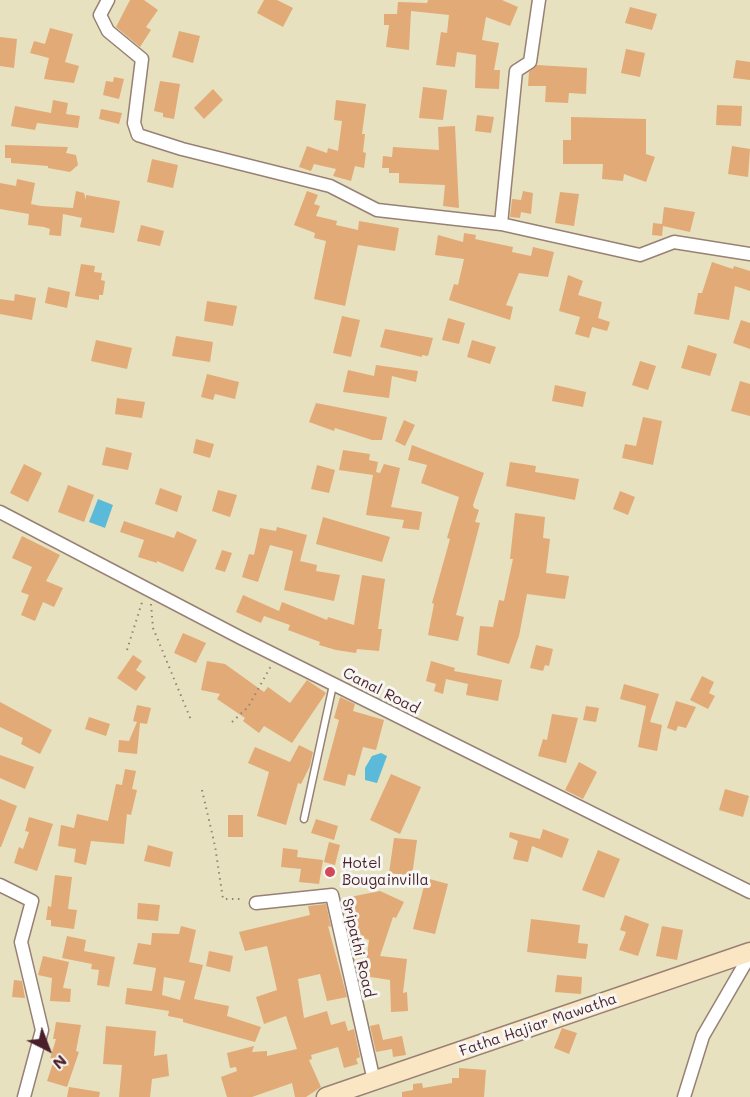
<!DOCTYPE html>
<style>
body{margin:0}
#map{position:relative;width:750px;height:1097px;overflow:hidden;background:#e7e1bf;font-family:Mali,sans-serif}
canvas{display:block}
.north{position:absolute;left:18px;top:1019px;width:60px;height:60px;-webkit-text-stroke:4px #f6f6f2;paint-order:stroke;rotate:138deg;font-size:16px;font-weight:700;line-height:24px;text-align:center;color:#4a1f2b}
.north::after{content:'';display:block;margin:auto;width:21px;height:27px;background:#4a1f2b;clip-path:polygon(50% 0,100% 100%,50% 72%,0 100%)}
</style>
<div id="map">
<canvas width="750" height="1097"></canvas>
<div class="north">N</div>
</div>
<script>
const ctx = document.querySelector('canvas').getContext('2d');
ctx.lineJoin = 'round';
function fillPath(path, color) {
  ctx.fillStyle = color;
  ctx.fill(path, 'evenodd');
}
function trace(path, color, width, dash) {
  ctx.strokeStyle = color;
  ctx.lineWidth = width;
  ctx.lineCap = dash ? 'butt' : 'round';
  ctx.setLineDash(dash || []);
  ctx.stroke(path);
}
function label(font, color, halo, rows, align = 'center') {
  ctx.font = font + ' Mali,sans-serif';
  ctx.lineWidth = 6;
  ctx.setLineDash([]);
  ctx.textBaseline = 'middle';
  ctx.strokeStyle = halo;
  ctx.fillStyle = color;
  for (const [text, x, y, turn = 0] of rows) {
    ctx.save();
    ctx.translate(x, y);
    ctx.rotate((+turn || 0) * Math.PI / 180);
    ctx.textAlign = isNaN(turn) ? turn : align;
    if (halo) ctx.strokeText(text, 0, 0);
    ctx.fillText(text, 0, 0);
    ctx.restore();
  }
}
fillPath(new Path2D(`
 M98,499L113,505L105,528L89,522Z
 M381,753L387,756L377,783L365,780V768L372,756Z`), '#5bbad9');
fillPath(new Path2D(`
 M130,0H144L158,10L146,27L151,30L140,47L116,27Z
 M264,0H277L293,8L283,27L257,13Z
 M428,0H502L518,7L510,26L486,17L482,40L499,43L494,70H500L499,89L475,88L476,55L457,52L455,67L436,65L441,32L447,33L449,15L411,11L409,50L386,47L389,25H384V14H397L398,2L427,3Z
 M630,7L657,14L652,30L625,23Z
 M50,28L73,34L65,62L79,66L74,83L44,79L49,58L30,53L34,41L45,44Z
 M179,31L200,36L193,63L172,57Z
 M0,37L17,39L14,68L0,66Z
 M626,49L645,53L640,77L621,73Z
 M736,60L750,62V80L733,78Z
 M537,65L587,68L586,94L569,93L568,103L545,102L546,86H528L529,72Z
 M114,77L124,79L119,99L103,95L106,81L113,82Z
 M160,81L180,84L174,119L163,117V113L154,111Z
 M423,87L447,90L443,120L419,118Z
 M213,89L223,100L204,119L194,108Z
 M53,100L68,103L66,114L80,116L78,128L37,123L35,130L11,126L15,106L51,113Z
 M336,100L366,104L362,134H365L363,152L366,153L364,168L355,166L351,181L333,176L336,169L314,164L311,171L299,167L307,146L327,153L328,148L338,151L342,121L334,120Z
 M717,105L742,106L741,126L716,125Z
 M101,109L122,113L119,124L99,119Z
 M477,115L494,117L491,133L475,131Z
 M571,117L646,119V154L655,157L646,182L624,174L623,181L602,179L603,164H563V140H571Z
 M455,126L459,208L443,206L445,185L399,183V173H389V168H382L383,156L392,157L393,147L439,150L438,127Z
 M5,145L68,147L66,153L76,155L78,165L70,172L48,168V166L11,163V158H5Z
 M732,146L750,149L748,177L728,174Z
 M152,159L178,165L173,188L147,182Z
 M17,179L35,183L31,204L41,206L73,208L76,191L84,193L86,200V195L120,201L114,233L80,227L82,218L63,214L61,236L49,235L50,229L44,227L28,225L29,214L0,209V183L16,186Z
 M307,191L318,195L314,204L320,206L316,216L337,221L336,225L358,230L359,221L399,228L395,251L358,245L345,306L314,299L326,241L314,238L315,233L294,225Z
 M523,191L533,193L531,214L521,212L520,218L510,217L512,199L521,200Z
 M560,192L579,194L574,226L555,223Z
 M664,207L695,212L690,232L663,226L662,236L652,235L653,223L662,224Z
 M141,225L164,231L160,246L137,241Z
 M464,233L476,235L475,239L513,247L512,252L531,256L533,247L554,252L548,277L519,273L506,305L513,307L510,320L449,300L454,284L458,285L464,259L435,255L438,235L463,242Z
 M712,262L733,269L734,266L750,271V291L735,286L729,320L694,314L698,293H702Z
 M81,264L95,266L94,272L102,273L101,280L105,281L103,295H99V300L75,296Z
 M568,275L583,281L578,295L602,302L598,318L610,322L607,331L592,327L589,338L575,334L580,317L559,311Z
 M48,287L70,292L67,308L45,303Z
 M15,294L36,298L32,320L0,314V299L14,301Z
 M207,301L237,306L233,326L204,321Z
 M342,316L360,320L351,357L333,353Z
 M448,318L465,323L459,344L442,340Z
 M741,320L750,323V349L733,343Z
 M385,329L433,338L428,356L422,355V357L380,347Z
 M176,336L213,342L210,362L172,356Z
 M96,340L132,348L127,369L91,361Z
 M472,340L496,347L490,364L467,357Z
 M688,345L717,354L710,376L681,368Z
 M640,361L656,366L648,390L632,385Z
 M376,365L418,371L416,382L392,376L389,398L343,392L348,370L374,376Z
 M207,374L239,382L235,399L215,394L213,400L201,397Z
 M740,381L750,384V416L731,411Z
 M555,385L586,392L583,407L552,401Z
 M117,398L145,402L142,418L115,414Z
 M316,403L387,417L382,440H372L335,428L334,431L309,422Z
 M643,417L662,421L653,465L622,458L625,444L636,446Z
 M404,420L415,425L405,446L395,441Z
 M196,439L214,444L210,458L193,453Z
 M412,445L484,473L473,505L474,508L479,510L475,522L480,523L456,615L464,617L458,641L428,635L434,604L432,603L450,539L447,538L459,497L421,483L427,465L408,460Z
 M106,447L132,453L128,470L102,465Z
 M343,450L370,454L369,460L378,462L376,472L380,473L384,464L400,468L391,507L422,512L419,530L402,528L404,520L366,515L373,475L339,470Z
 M510,462L536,466L535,472L579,479L575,500L506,486Z
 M24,464L42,473L28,502L10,493Z
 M317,465L335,470L329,493L311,489Z
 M68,485L94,495L84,522L58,512Z
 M160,488L182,496L177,512L155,504Z
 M218,490L237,495L230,517L212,511Z
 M620,491L635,497L628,515L613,509Z
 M515,513L545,517L543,538L550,539L546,573L569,576L565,599L527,594L519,636L509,664L477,655L480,626L493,627L499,600L504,601L513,559H510Z
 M323,517L390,537L382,562L316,544Z
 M124,521L174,538L177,531L197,540L183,572L157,561V563L138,557L144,540L120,532Z
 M277,527L307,535L300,561L317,565L316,571L340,575L334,601L284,590L293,551L270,545L258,582L242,577L249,554L254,555L260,528L276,531Z
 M22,536L60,555L46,581L63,588L54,607L43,602L35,621L21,615L29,595L21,592L32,567L12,558Z
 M222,550L232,553L225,572L215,569Z
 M362,575L385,579L378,629H382L379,651L357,649L356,653L336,650L319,645L320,642L288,630L290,625L264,616L261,623L236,612L243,595L279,611L282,602L327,620L328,617L354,625Z
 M183,633L206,643L196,663L174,653Z
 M536,645L553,649L549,666L545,665L543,671L530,668Z
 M133,655L142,661L136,670L146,677L136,691L117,678Z
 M207,661L225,664L264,692L268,687L290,703L307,680L326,693L292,743L264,726L259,733L243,721L245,718L217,699L220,694L201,690Z
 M431,661L455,668L454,671L502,680L498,701L466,695L468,684L446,679L443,694L434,691L436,684L426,681Z
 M702,676L714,682L709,693L715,696L708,709L690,700Z
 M624,684L659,694L650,722L662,725L657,751L638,747L646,706L620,699Z
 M340,697L355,704L353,711L384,720L376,750L363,747L355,776L348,774L345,786L323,780L339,720L334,718Z
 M676,701L696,707L686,728L678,726L676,731L667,728Z
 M0,702L52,730L40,754L21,744L23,738L0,727Z
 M137,705L151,708L147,724L140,723L137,754L118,752L119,740L129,741L137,722L133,721Z
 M586,706L599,708L596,722L583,720Z
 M552,714L578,718L566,763L538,756L543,739L547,740Z
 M89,717L110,724L106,736L85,729Z
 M299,745L313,752L310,766L301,784L298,783L286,825L257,816L269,772L248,763L255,747L290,762Z
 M0,755L34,767L25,789L0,778Z
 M579,762L597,772L583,799L565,790Z
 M125,769L136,771L132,789L137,790L131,815L127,814L124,844L91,841L86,865L74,862L76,849L58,846L61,825L74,828L77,814L108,821L116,784L122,785Z
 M391,774L421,787L400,834L370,820Z
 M725,789L749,796L743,817L719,810Z
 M0,799L17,806L1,847H0Z
 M228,815H243V837H228Z
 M29,817L53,824L37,871L14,863L19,847L23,849L29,832L25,831Z
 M316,819L338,826L334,840L311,833Z
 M543,829L569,839L562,858L532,846L528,862L513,859L518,841L509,837L510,832L540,839Z
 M394,838L417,840L412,876L389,873Z
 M329,842L340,845L335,865L324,862Z
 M148,845L173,852L170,867L144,861Z
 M283,848L298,850L297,857L323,860L319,884L299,882L301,869L281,867Z
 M598,850L620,859L604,898L582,890Z
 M55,875L72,877L68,909L77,910L74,929L51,926V920H46L48,906L51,907Z
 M426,878L448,884L435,934L413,929Z
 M380,891L404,902L396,918L393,917L380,956L407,959L403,993L407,992L408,1011L391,1012L390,980L364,976L369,940L349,933L348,928L354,910L350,897Z
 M138,903L160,905L158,921L137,919Z
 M326,904L331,927L328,926L347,997L327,1001L320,974L298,979L304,1018L327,1011L331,1025L345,1021L348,1031L354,1029L360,1057L356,1059L358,1064L344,1068L338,1047L311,1055L312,1059L309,1060L321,1087L306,1097H295L292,1083L252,1097H227L221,1077L237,1071L236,1067L230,1068L227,1053L254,1046L252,1052L267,1051V1056L297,1049L286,1016L264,1024L256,997L277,990L267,946L245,951L239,932L310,915L308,906Z
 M625,915L649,924L638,956L619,950L626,932L620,930Z
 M531,919L580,925L578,943L588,944L586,959L527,952Z
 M181,926L196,930L189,962L203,965L194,999L229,1006L227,1016L261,1027L255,1042L183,1022V1019L168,1016L169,1011L125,1004L127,988L152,991L156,968L133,964L138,943L151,945L152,933L179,934ZM164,977L185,981L180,1000L162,995Z
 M662,926L683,930L677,960L656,956Z
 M67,936L86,940L84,951L115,957L109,987L97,985L99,970L91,969L92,964L62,958Z
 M209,951L233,956L230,972L206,966Z
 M43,956L69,962L63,988L71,989L70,1002L50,1001L52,978L38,975Z
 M557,975L582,977L581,994L555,992Z
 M14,980L22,981L25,998L12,997Z
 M56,1022L81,1025L76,1051L79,1052L67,1087L47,1081L54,1060L50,1059L56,1039H53Z
 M379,1024L383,1040L402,1036L406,1055L393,1057L392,1049L376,1052L370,1026Z
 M106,1026L156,1031L154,1056L167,1054L169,1076L152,1079L150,1097H119L122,1065L103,1064Z
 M562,1028L577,1033L569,1054L554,1048Z
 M459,1068L486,1070L484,1097H402V1092L413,1090V1084L422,1083L423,1088L452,1083V1078H459Z
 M69,1087L100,1092L99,1097H67Z`), '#e2aa77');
const lane = new Path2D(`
 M304,819L333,685`);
const street = new Path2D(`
 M108,0L100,15L108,31L142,59L134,123L138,135L182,149L330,186L377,210L501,224L640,255L674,242L750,254
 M501,224L516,71L530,62L539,0
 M0,512L241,638L750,892
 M0,885L32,901L21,942L42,1030L24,1097
 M256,903L332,895L374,1081
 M684,1097L703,1036L750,955`);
const secondary = new Path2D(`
 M326,1097L750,952`);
trace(lane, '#988075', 9);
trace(street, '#988075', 15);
trace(secondary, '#988075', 21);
trace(new Path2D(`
 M151,604L153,628L191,720
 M127,650L143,599
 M232,722L248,707L271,666
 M202,790L215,846L223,899H244`), '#988075', 2, [1.5, 4.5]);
trace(lane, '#fff', 6);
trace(street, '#fff', 12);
trace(secondary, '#fbe6c4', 18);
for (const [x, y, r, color] of [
 [330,872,6,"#d1495b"]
]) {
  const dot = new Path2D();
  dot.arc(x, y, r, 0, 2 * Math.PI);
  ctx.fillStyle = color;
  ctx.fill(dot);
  trace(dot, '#f6f6f2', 2);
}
label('15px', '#4a1f2b', '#f6f6f2', [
 ["Canal Road",381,691,27],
 ["Sripathi Road",358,948,77],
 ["Fatha Hajiar Mawatha",538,1025,-19]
]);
label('15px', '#4a1f2b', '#f6f6f2', [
 ["Hotel",342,863],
 ["Bougainvilla",342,880]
], 'left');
</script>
